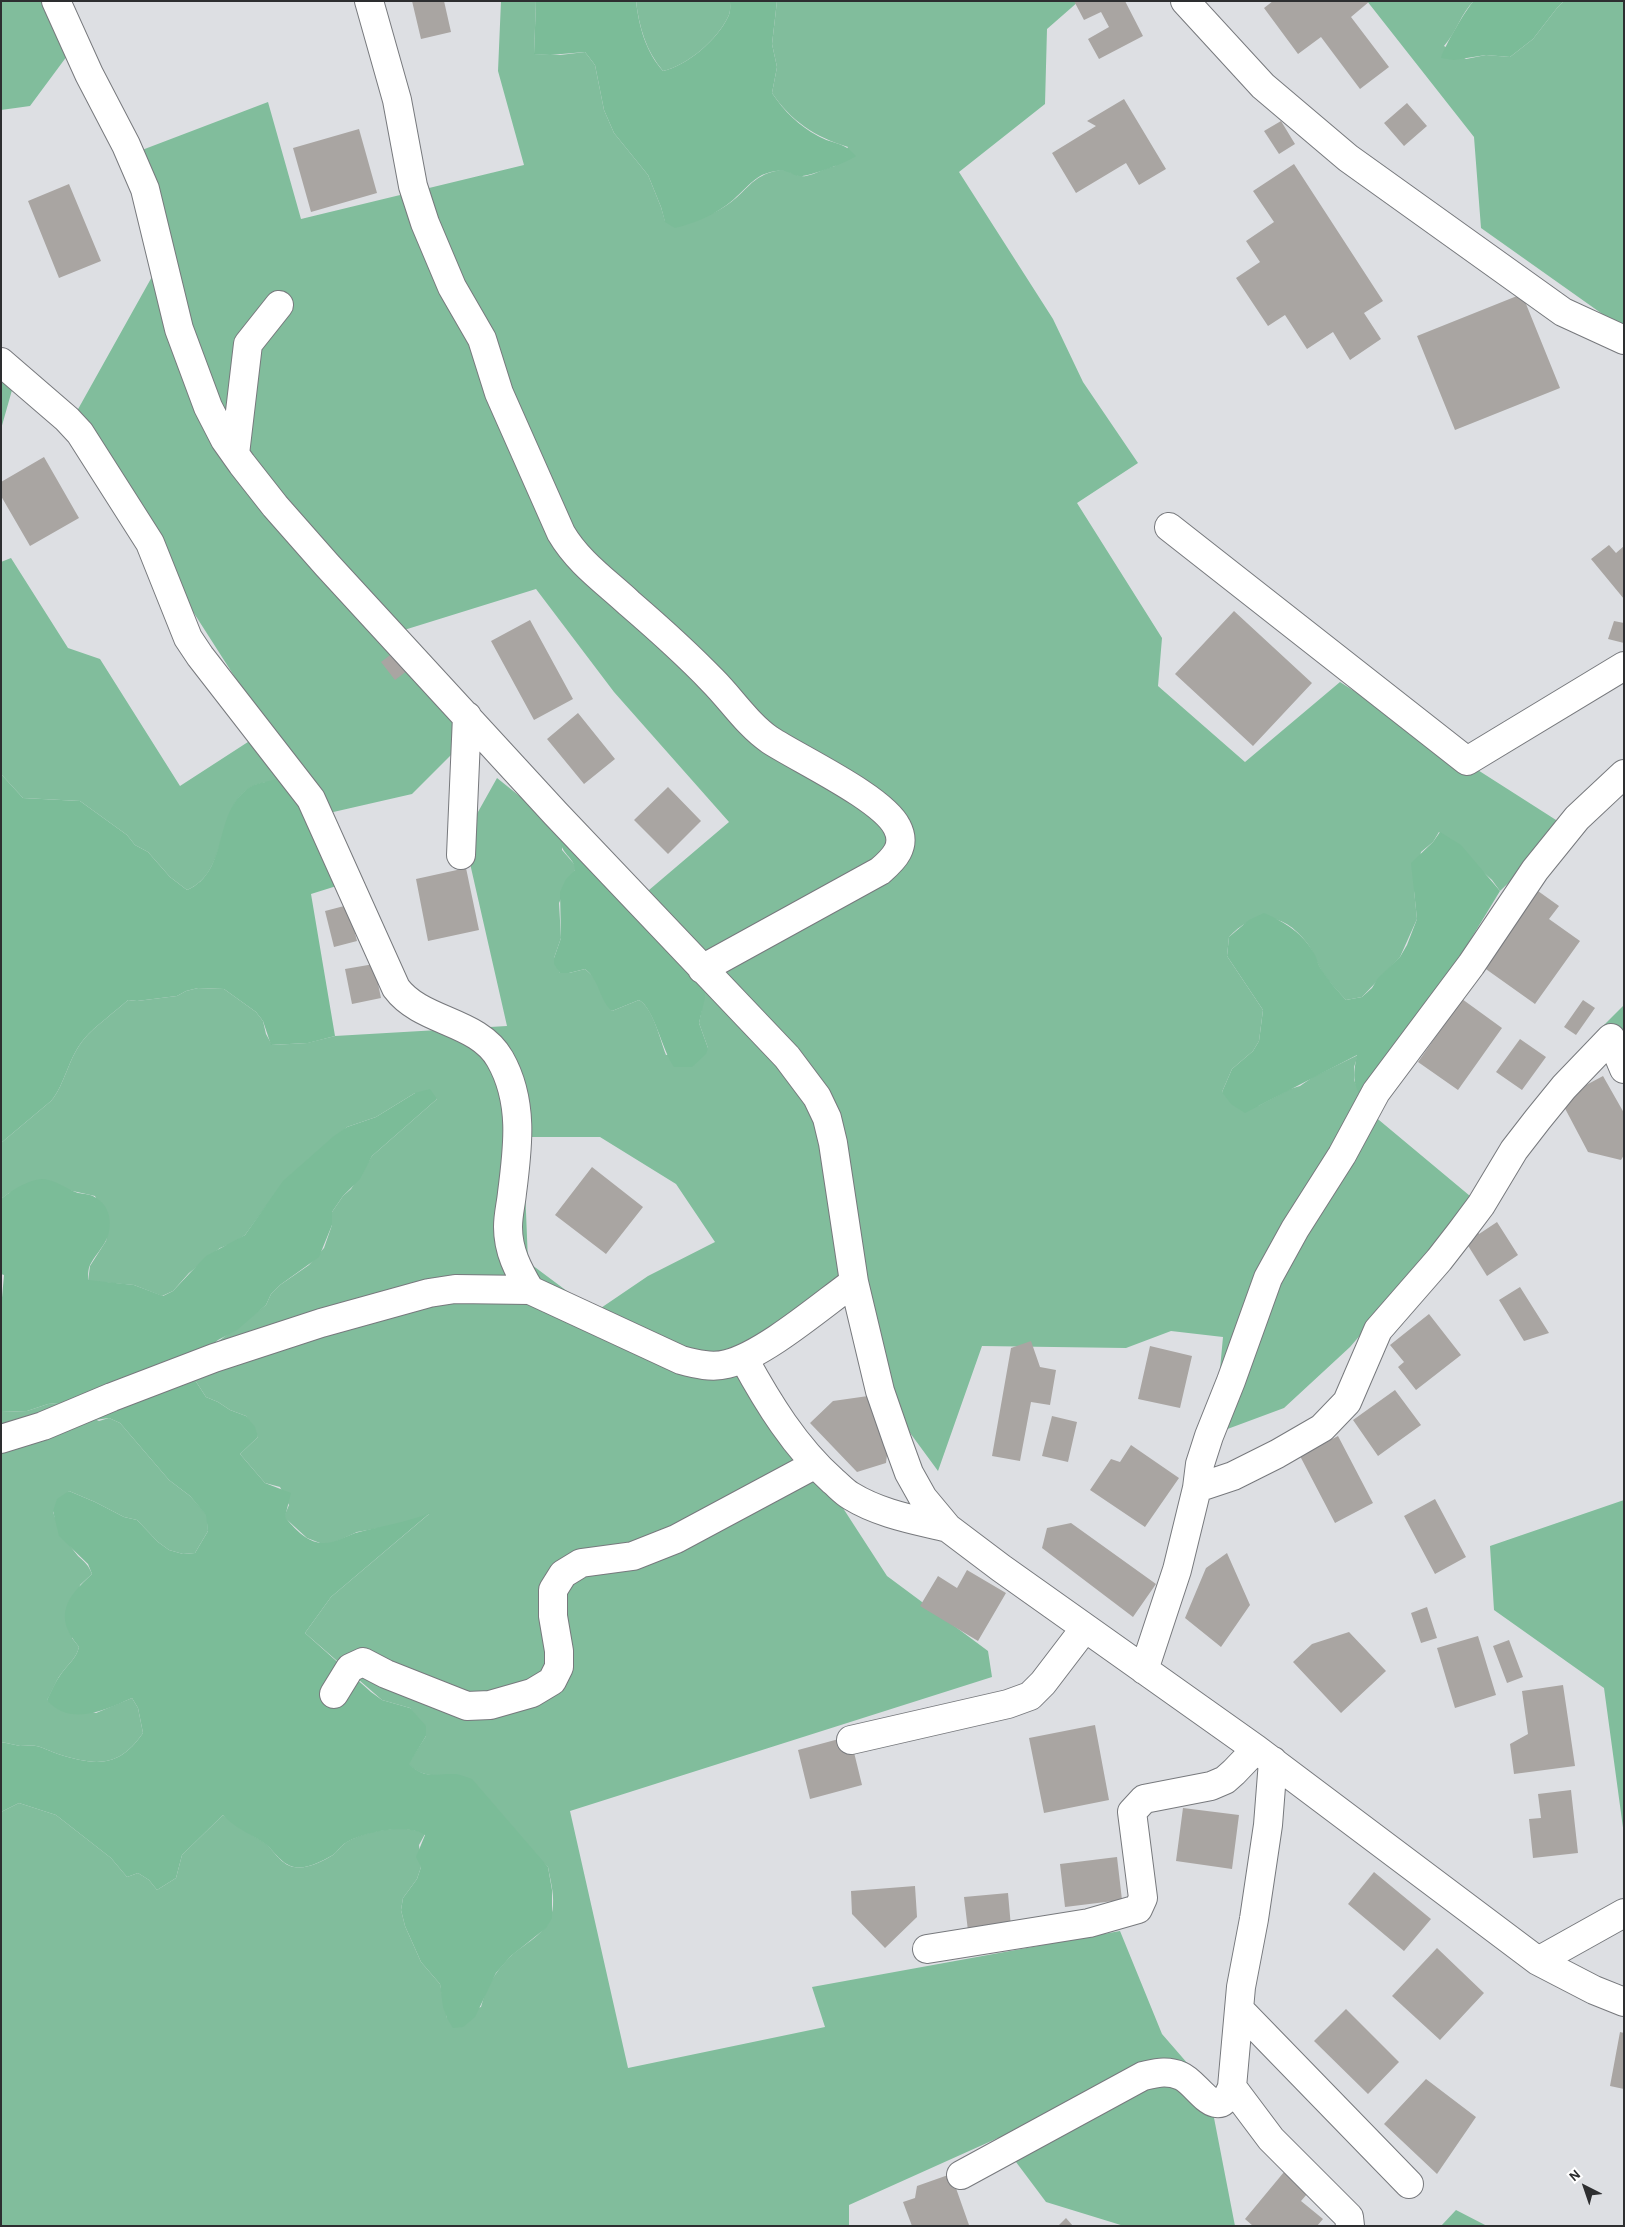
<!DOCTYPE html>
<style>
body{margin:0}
#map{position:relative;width:1625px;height:2227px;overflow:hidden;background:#dddfe3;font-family:"Alegreya Sans",sans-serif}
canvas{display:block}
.frame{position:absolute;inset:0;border:2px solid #2d2e30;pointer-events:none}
.north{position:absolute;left:1560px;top:2162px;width:50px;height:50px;-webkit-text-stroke:4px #fff;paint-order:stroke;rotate:319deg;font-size:14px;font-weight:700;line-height:20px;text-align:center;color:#2d2e30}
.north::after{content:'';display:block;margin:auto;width:18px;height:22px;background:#2d2e30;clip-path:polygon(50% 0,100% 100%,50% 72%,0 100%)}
</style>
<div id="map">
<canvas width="1625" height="2227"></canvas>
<div class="frame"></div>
<div class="north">N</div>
</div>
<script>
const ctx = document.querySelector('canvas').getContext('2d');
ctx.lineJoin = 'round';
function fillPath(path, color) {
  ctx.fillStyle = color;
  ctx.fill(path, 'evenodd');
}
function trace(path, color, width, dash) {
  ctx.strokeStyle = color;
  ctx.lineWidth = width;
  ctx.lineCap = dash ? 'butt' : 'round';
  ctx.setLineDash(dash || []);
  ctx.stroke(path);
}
fillPath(new Path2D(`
 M1,1H55L70,52L30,106L1,110Z
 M501,1H536L534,54L560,55L585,52L595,65L604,110L614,133L648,175L661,207L665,221C695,219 711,219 736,198C744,191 753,180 762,176C769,172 781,169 788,171C795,174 799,177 806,176C816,174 825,168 835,166L848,147C815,137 791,121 772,93L777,67L772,44L777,1H1079L1047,29L1045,104L959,172L1053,319L1083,382L1138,463L1077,503L1162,638L1158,686L1245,762L1340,682L1567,827L1500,891L1492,880L1439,832L1433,842L1421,852L1414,890L1417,919L1400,957L1362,997L1346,1000C1337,990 1328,981 1321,970C1316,961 1313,951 1307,943C1284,913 1255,909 1229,937L1227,956L1263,1010L1259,1041L1253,1051L1232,1069L1222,1092L1258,1106L1290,1089L1300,1086L1313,1077L1358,1055L1354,1067V1080L1367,1110L1476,1201L1350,1347L1284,1408L1214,1434L1223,1337L1171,1331L1126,1348L982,1346L938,1471L880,1392L850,1292L749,1363L887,1576L988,1651L992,1677L570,1811L628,2068L825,2027L812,1987L1120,1931L1162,2034L1208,2087L1235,2226H1124L1046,2202L998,2138L849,2205V2226H1V1812L19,1803L56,1815L111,1858L127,1877L138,1873L149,1880L157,1890L176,1878L182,1855L223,1815C236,1825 248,1833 262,1841C273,1848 280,1865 294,1867C306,1870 323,1861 333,1855C337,1852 340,1847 344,1844C362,1831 405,1823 425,1834L419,1845L421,1867L417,1879L403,1898L401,1910L405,1926L421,1962L440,1984L447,2018L481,2007C486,1987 495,1972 510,1957C527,1941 552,1932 553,1905C554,1892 550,1879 548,1867L445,1775C429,1776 420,1775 408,1764L426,1736L410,1708L382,1700L305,1633L331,1597L429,1514L401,1524L357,1532L333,1543H320L307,1538L284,1517L289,1505L280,1487L265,1483L240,1454L258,1437L246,1416L230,1410L218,1402L206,1397L193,1377L203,1353L266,1305L271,1294L280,1285L309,1265L324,1248L332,1225V1212L343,1196L351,1189L372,1156L437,1099L415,1093L376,1117L347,1127L275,1194L245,1235L233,1243L220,1248L189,1273L173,1291L162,1296L134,1285L88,1281L90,1266L106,1241L108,1231L95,1196L68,1190L58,1184L9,1193L1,1199V1143L51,1101C65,1085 68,1058 84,1039C96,1025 114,1013 128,1000L137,1001L177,996L186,991L198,988L224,989L256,1012L263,1021L266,1034L272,1045L307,1043L335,1036L507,1026L464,837L497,778L562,830V850L575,865V870L572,875L559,903L561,938L554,958L560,973H569L585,969L595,978L612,1011L639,1000C653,1008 660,1039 666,1055L708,1048L699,1023L705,992L642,896L729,822L614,692L536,589L388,635L473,733L412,794L329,813L270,782C210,786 236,870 187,890L170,877L148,852L135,845L127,835L80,801L23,798L1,774V562L11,558L68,648L100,659L180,786L268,729L176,585L77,411L158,266L142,150L268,102L301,219L524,165L498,71ZM523,1137H600L676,1184L715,1242L648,1276L595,1312L528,1262Z
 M636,1H730C730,6 731,12 728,17C717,40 688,65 663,71C646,51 639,27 636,1Z
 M1367,1H1474C1461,13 1456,33 1444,46L1466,59L1486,55L1510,57L1533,39L1557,8L1564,1H1624V326L1615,323L1481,228L1474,137Z
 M1,369L14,383L1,429Z
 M1624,1005V1084L1600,1029Z
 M58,1403L99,1421L109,1418L120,1423L169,1480L190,1496L207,1515L208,1531L195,1553L183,1554L169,1550L158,1542L137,1520L124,1517L95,1502L69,1491L53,1512C58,1527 68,1544 78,1556C85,1562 89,1566 92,1574L80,1585L72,1638L79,1647C76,1659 68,1664 61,1674C55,1682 52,1692 47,1700L96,1713L132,1698L138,1708L143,1733C119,1768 96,1766 58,1754C51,1752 43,1747 36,1746C31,1745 25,1746 20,1746C14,1745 8,1743 1,1742V1412L27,1411L48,1404Z
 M1624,1500V1835L1604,1688L1494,1610L1490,1546Z
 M1456,2210L1487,2226H1441Z`), '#81bd9c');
fillPath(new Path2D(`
 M536,1H636C639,27 646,52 663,71C688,65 717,40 728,17C731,12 730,6 730,1H777L772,44L777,67L772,93C784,111 799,126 818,136C834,145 843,141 856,156C848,162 809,177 799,176C795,176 792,173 788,172C781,169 769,172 762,175C752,180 742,192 733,200C717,214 695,223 675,228L665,222L661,207L648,175L614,133L604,110L595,65L585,52L550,55L534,54Z
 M1474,1H1564L1557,8L1533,39L1510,57L1486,55L1454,60L1441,58C1443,49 1467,7 1474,1Z
 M1,774L23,798L80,801L127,835L135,845L148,852L170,877L187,890C230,872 212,811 250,787C259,782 269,782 279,778L291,785L346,883L311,894L335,1036L308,1043L271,1045L263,1021L256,1012L224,989L198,988L186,991L177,996L137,1001L128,1000C114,1013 96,1025 84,1039C68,1058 65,1085 51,1101L1,1143Z
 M1440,832L1461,845L1500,891L1367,1110C1355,1085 1351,1083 1357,1055L1245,1113L1231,1104L1222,1092L1232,1069L1253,1051L1259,1041L1263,1010L1227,956L1229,937L1249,920L1264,913C1285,922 1304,934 1315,955C1317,959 1318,965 1321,969C1328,980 1337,990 1346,1000L1362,997L1372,988L1378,978L1400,957L1407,945L1417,919L1411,863L1433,842Z
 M560,836L697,980L705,992V998L699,1023L708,1048L706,1054L692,1067H674C662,1050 654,1008 639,1000L612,1011C599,1000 600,980 585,969L569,973H560L554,964V958L561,938L560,892L566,879L575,870C575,857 559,854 560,836Z
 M430,1089L437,1099L372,1156L360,1179L343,1196L332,1212V1225L319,1257L280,1285L271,1294L266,1305L237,1330L218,1340L203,1353L193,1377L206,1397L218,1402L230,1410L246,1416L255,1427L258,1437L240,1454L265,1483L291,1493L285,1517C294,1528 306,1542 322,1543C336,1544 346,1535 359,1532C383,1526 406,1522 430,1513L331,1597L305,1633L371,1692L382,1700L410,1708L426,1726V1736L409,1764C426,1780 435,1773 456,1774C461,1775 467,1777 472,1779L548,1867L552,1890V1918L546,1928L511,1956L496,1973L475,2017L463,2027L453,2028L447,2018L443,2007L440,1984L421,1962L405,1926L401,1910L403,1898L417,1879L421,1867L416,1857L425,1835C406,1823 362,1832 344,1844C340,1847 337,1852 333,1855C322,1861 306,1870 294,1867C280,1864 273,1848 261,1841C248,1833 234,1827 223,1815L182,1855L176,1878L157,1890L149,1880L138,1873L127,1877L111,1858L56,1815L19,1803L1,1812V1742C8,1743 14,1745 20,1746C25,1746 31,1745 36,1746C43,1747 51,1752 58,1754C96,1766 119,1768 143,1733L138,1708L132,1698C105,1710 70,1727 47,1700C51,1692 55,1682 61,1674C68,1664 76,1659 79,1647C53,1616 66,1598 92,1574L88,1564L59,1536L53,1511L57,1499L69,1491L95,1502L124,1517L137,1520L158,1542L169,1550L183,1554L195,1553L208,1531L206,1515L190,1496L169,1480L120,1423L109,1418L87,1421L70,1406L58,1403L48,1404L27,1411L1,1412V1309L4,1275L1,1274V1199C12,1190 28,1180 42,1179C55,1179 66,1189 78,1193C84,1194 92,1194 96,1198C103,1202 107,1208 109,1216C113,1241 99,1248 90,1265C88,1269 88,1276 88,1280L134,1285L163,1296L173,1291L206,1256L245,1235L283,1181L334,1136L347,1127L376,1117L415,1093Z`), '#7bbc98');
fillPath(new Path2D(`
 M412,1H444L451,32L421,39Z
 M1074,1H1125L1143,36L1099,59L1088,39L1109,27L1101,12L1084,20Z
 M1273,1H1370L1351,17L1389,67L1360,89L1321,37L1298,54L1264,8Z
 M1124,99L1166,169L1139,185L1126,163L1076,193L1052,153L1096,126L1087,121Z
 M1407,103L1427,126L1404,146L1384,123Z
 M1281,121L1295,144L1279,154L1264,131Z
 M359,129L377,193L311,212L293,148Z
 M1294,164L1383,301L1364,313L1381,339L1350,360L1333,332L1307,349L1285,315L1268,326L1236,278L1260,262L1246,241L1274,222L1253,191Z
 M69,184L101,261L59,278L28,201Z
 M1522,294L1560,388L1455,430L1417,336Z
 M44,457L79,518L30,546L1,496V482Z
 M1609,545L1616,553L1624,546V599L1591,559Z
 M1234,611L1312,683L1253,746L1175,674Z
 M530,620L573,699L534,720L491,641Z
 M1614,621L1624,623V643L1608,639Z
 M398,649L412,667L395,680L381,662Z
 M578,713L615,759L584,784L547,739Z
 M668,787L701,821L668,854L634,820Z
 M466,868L479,930L428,941L416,879Z
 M1538,891L1559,906L1549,919L1580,941L1535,1004L1483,967Z
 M348,905L357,941L334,947L325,911Z
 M374,964L381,998L352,1004L345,969Z
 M1462,999L1502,1028L1458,1090L1418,1062Z
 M1583,1000L1595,1008L1576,1035L1564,1027Z
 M1520,1039L1546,1057L1522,1090L1496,1072Z
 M1603,1076L1624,1113V1155L1621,1160L1588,1152L1560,1099Z
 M592,1167L643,1207L606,1254L555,1215Z
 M1497,1222L1518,1255L1487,1276L1462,1236L1474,1224L1479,1234Z
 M1520,1287L1549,1333L1524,1341L1499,1300Z
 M1429,1314L1461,1355L1416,1390L1398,1367L1404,1362L1390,1345Z
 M1031,1341L1040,1367L1056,1370L1050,1405L1031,1402L1020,1461L992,1456L1011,1348Z
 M1150,1346L1192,1356L1180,1408L1138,1399Z
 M1395,1390L1421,1425L1378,1456L1353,1420Z
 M868,1396L889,1440L886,1463L857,1472L810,1423L833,1401Z
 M1052,1416L1077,1422L1068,1462L1042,1456Z
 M1338,1436L1373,1503L1335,1523L1300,1456Z
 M1131,1445L1179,1478L1145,1527L1090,1490L1111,1459L1120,1462Z
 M1435,1499L1466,1557L1435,1574L1404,1516Z
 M1071,1523L1156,1584L1133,1617L1042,1548L1047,1528Z
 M1227,1553L1250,1605L1221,1647L1185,1618L1206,1568Z
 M967,1570L1006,1593L978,1641L920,1606L938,1576L957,1588Z
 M1427,1607L1437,1638L1421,1643L1411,1613Z
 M1349,1632L1386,1671L1341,1713L1293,1662L1312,1644Z
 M1478,1636L1496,1695L1455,1708L1437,1648Z
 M1509,1640L1523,1677L1507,1683L1493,1646Z
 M1563,1685L1575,1766L1514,1774L1510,1744L1528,1734L1522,1691Z
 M1095,1725L1109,1800L1044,1813L1029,1738Z
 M850,1736L862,1785L810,1799L798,1750Z
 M1571,1790L1578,1853L1533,1858L1529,1819L1541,1818L1538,1794Z
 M1183,1808L1239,1815L1232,1869L1176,1861Z
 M1117,1857L1122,1900L1065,1907L1060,1864Z
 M1374,1872L1431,1919L1404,1951L1348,1904Z
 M915,1886L917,1917L885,1948L852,1914L851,1891Z
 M1008,1893L1011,1927L968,1931L964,1897Z
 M1437,1948L1484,1993L1440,2040L1392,1996Z
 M1346,2009L1399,2062L1368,2094L1314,2041Z
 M1620,2032L1624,2033V2089L1610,2086Z
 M1426,2079L1476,2117L1437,2174L1384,2124Z
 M1289,2166L1314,2186L1301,2201L1323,2219L1317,2226H1253L1245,2219Z
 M951,2174L969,2225L912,2226L903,2202L915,2198L917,2186Z
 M1066,2218L1073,2226H1058Z`), '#a9a5a2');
const minor = new Path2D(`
 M56,1L89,74L126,145L145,189L179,329L208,407L225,440L242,464L275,506L327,565L556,814L787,1057L817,1097L827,1118L833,1143L854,1282L880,1391L897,1440L909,1473L923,1498L948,1528L1001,1568L1256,1749L1538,1961L1594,1990L1624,2002
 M369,1L397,100L413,186L425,223L452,287L482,339L499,393L561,533C578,562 604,580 629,603C658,628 686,653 712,680C732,700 747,724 770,740C799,759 883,798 897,827C907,846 894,859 880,871L702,969
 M1185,1L1263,86L1348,158L1563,312L1624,340
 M1,362L67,419L80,433L150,543L188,638L200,656L311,799L396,988C422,1023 478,1020 500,1059C524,1101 518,1147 512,1193C511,1204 508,1215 508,1227C508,1251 518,1270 530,1290
 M235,454L248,344L279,305
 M1169,527L1467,761L1624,666
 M461,855L467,716
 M744,1359C768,1403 795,1447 833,1481C839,1486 844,1492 851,1496C880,1514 916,1520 948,1528
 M1,1439L43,1426L112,1397L214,1358L321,1323L429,1293L455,1289L530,1290L681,1360C696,1364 712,1368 727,1364C764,1355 822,1305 854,1282
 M1197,1488L1233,1476L1277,1454L1322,1428L1347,1402L1378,1330L1439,1260L1460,1233L1481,1205L1514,1150L1538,1119L1564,1087L1611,1038L1624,1069
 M1144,1670L1177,1570L1197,1488L1200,1464L1209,1436L1231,1381L1268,1278L1295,1229L1342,1155L1376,1092L1471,965L1535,870L1577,818L1624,774
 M334,1694L350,1668L363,1662L386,1674L467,1706L490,1705L532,1693L552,1681L559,1667V1651L553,1616V1590L563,1574L581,1563L633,1556L676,1539L814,1465
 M851,1740L1008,1704L1030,1696L1043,1683L1085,1628
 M927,1949L1089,1923L1138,1909L1143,1898L1132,1812L1144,1799L1211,1786L1225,1780L1234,1772L1256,1749
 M1538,1961L1624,1913
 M1239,2009L1409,2184
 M1232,2087L1271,2139L1349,2217L1350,2226
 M961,2175L1143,2076C1157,2073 1167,2070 1181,2076C1198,2083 1217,2126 1232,2087L1241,1987L1254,1919L1268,1825L1273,1761`);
trace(minor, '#77797d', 30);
trace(minor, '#fff', 28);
</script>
